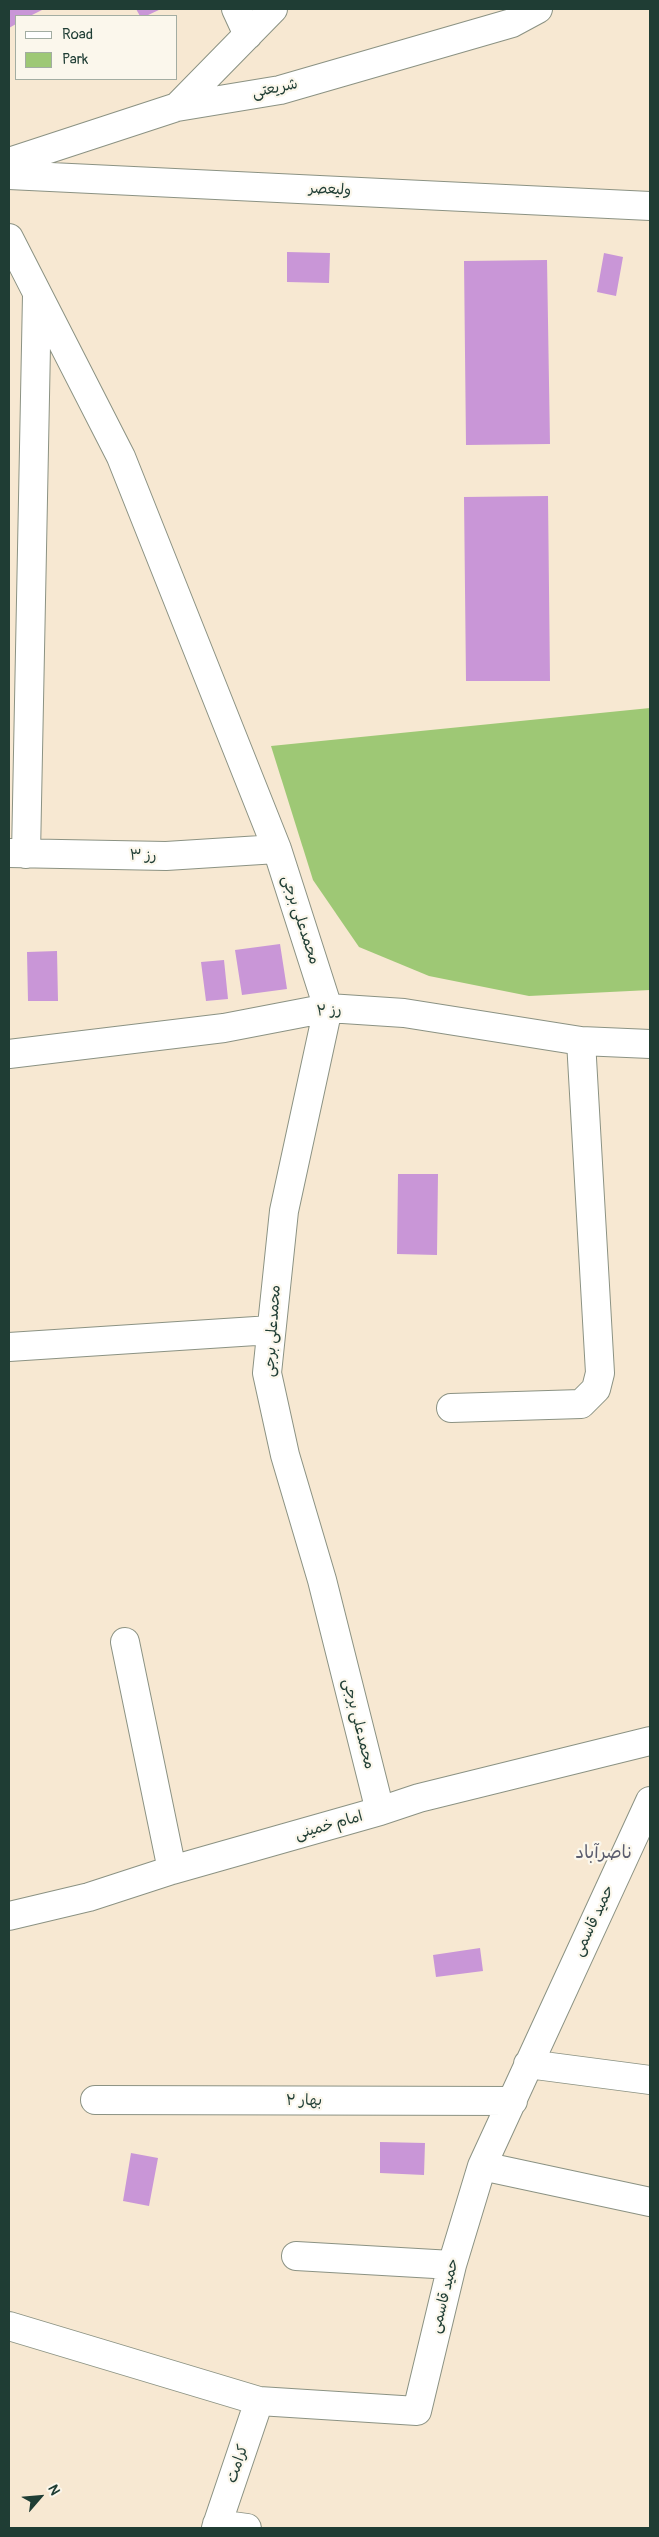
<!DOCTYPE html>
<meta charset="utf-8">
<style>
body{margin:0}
#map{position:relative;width:659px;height:2537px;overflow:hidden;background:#f7e8d2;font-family:Pangolin,sans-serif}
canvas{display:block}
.frame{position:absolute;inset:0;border:10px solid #1f3d34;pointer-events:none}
.legend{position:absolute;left:15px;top:15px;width:162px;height:65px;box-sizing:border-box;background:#fbf7ec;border:1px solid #a3ada2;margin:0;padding:6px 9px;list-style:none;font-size:15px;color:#1f3d34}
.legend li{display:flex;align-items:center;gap:10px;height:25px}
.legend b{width:25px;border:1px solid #a3ada2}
.north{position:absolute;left:15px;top:2472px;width:50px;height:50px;-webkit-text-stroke:4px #fbf7ec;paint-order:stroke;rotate:63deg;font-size:14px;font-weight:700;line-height:20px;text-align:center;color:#1f3d34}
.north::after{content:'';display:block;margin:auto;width:18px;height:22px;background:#1f3d34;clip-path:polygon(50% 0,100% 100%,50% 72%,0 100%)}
</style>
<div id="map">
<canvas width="659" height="2537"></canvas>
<div class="frame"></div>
<ul class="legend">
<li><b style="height:6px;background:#fff"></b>Road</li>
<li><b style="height:14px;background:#9ec875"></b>Park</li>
</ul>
<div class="north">N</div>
</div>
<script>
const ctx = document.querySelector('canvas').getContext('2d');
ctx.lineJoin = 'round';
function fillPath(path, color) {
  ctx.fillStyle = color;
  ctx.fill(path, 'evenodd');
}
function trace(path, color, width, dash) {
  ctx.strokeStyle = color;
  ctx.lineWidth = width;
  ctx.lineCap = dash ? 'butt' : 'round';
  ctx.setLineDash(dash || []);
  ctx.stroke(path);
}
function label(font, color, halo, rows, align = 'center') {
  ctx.font = font + ' Pangolin,"Playpen Sans Arabic",sans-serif';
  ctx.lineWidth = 4.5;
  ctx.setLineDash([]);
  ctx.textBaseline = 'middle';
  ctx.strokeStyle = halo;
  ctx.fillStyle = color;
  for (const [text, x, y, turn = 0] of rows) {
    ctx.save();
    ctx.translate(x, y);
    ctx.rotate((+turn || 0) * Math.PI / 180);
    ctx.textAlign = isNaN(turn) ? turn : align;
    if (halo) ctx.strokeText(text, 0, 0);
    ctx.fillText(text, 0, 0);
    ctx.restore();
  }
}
fillPath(new Path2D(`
 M650,708V990L529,996L429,976L359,947L313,880L271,746Z`), '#9ec875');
fillPath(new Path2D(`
 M9,9H44L30,16H16V24L9,28Z
 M136,9H161L146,16H140Z
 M287,252L330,253L329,283L287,282Z
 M604,253L623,257L616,296L597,292Z
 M547,260L550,444L466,445L464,261Z
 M548,496L550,681H466L464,497Z
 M280,944L287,989L242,995L235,950Z
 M57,951L58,1001H28L27,952Z
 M224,960L228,999L206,1001L201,962Z
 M398,1174H438L437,1255L397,1254Z
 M480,1948L483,1971L436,1977L433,1955Z
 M380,2142L425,2143L424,2175L380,2173Z
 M131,2153L158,2158L149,2206L123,2201Z`), '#c996d7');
const minor = new Path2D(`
 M236,9L248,35
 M177,107L273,9
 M9,162L177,107L280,90L512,23L538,9
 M9,175L650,206
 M9,238L121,457L277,849L328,1008L284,1211L267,1373L285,1455L322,1580L380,1811
 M9,853L166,856L277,849
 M26,854L37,295
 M9,1054L224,1028L328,1008L404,1013L581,1041L650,1044
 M9,1347L271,1330
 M451,1408L581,1404L596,1389L600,1373L581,1041
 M125,1642L172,1870
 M9,1916L89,1897L172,1870L380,1811L419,1798L650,1741
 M528,2064L650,2080
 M95,2100L513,2101
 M482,2166L650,2202
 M296,2256L452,2265
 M9,2326L259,2401L417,2411L452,2265L482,2166L650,1801
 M217,2524L247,2528
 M216,2528L259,2401`);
trace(minor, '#8b9283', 30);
trace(minor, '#fff', 28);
label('15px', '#1f3d34', '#fbf7ec', [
 ["شریعتی",275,89,-12],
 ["ولیعصر",330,190,3],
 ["رز ۳",143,856,1],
 ["محمدعلی برجی",300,920,72],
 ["رز ۲",329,1011,-3],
 ["محمدعلی برجی",273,1331,-86],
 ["محمدعلی برجی",358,1724,76],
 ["امام خمینی",329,1826,-16],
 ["حمید قاسمی",594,1921,-65],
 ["بهار ۲",304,2101],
 ["حمید قاسمی",445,2296,-76],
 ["کرامت",238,2464,-71]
]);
label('18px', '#5a5c6d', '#fbf7ec', [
 ["ناصرآباد",604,1853]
]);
</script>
